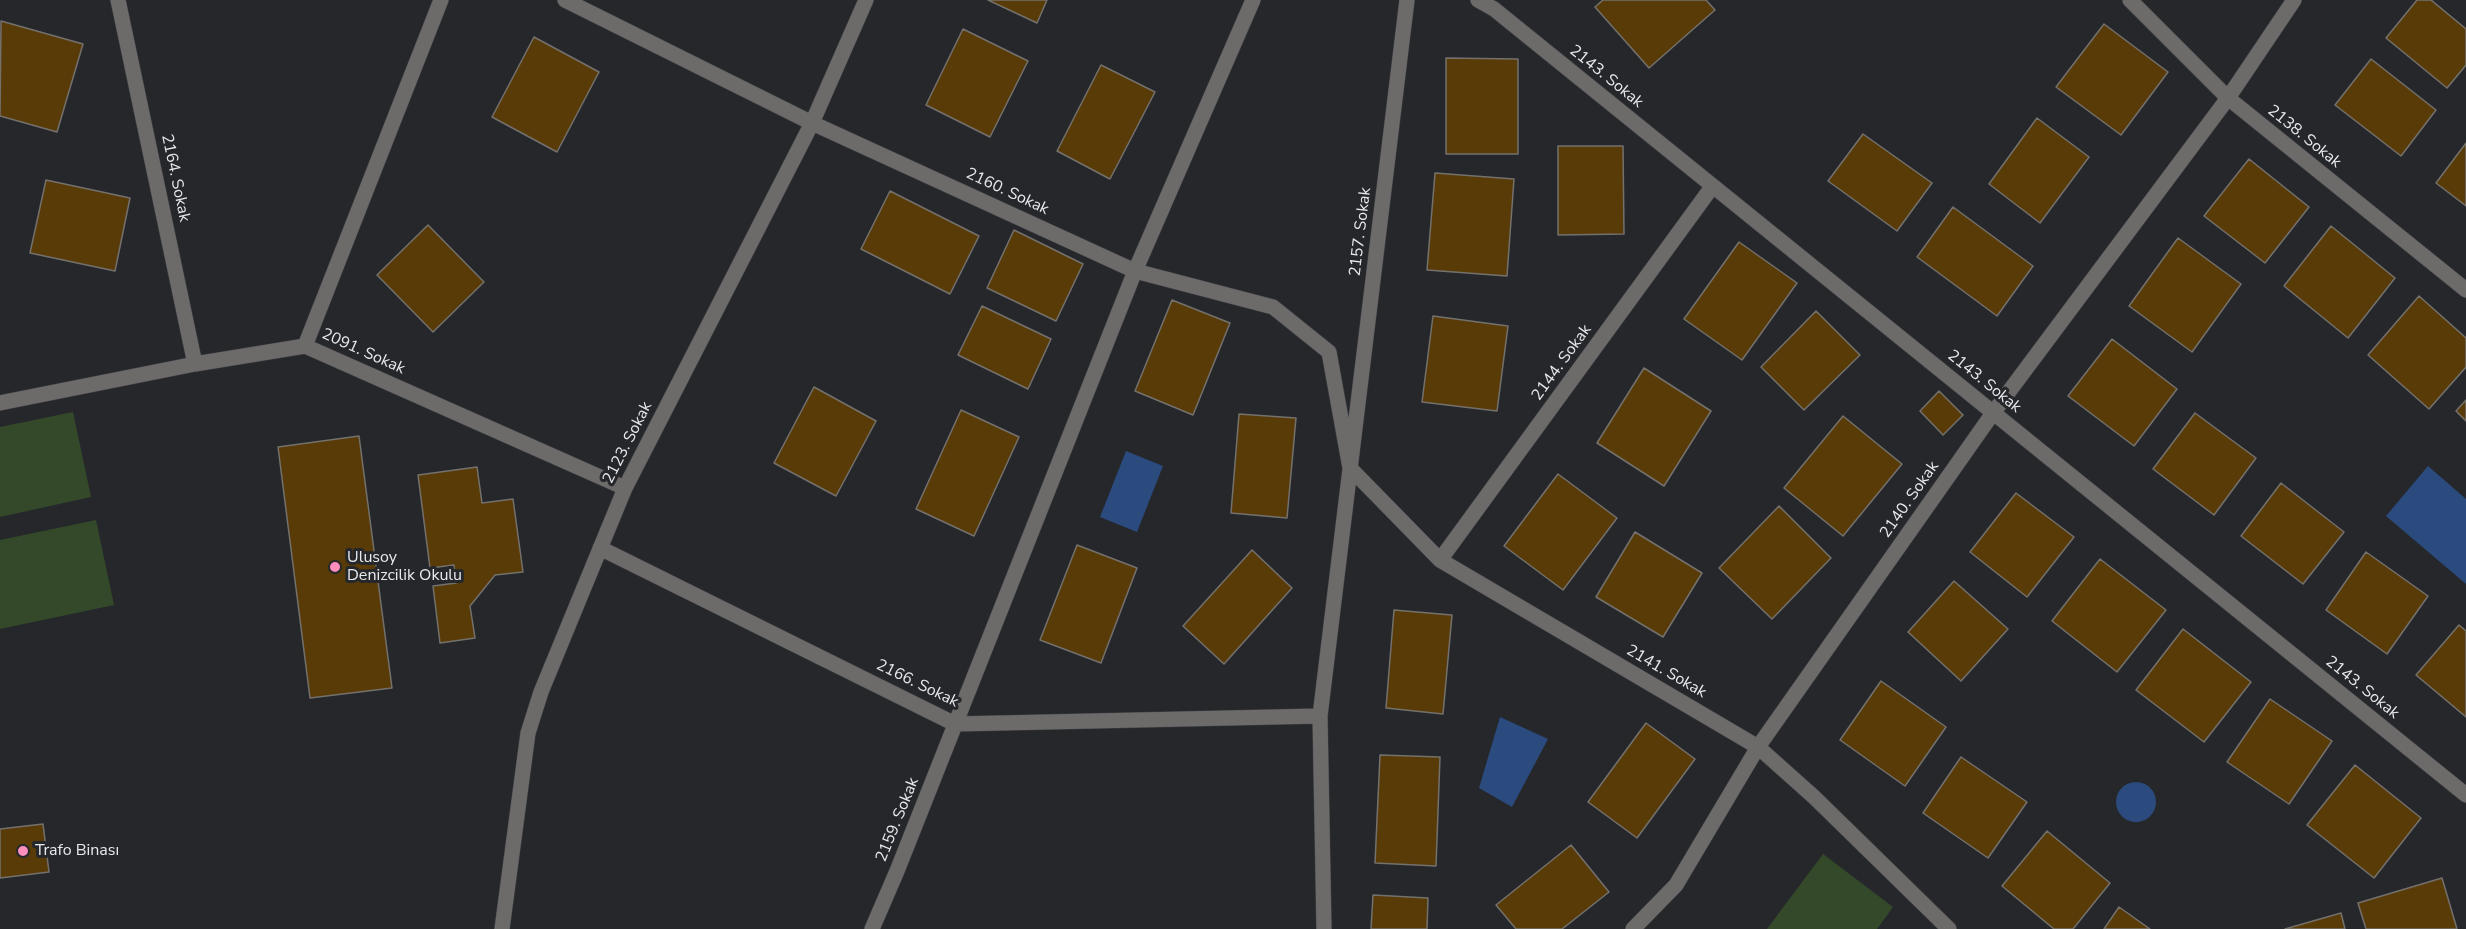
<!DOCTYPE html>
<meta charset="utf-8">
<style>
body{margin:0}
canvas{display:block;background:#25272b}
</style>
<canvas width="2466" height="929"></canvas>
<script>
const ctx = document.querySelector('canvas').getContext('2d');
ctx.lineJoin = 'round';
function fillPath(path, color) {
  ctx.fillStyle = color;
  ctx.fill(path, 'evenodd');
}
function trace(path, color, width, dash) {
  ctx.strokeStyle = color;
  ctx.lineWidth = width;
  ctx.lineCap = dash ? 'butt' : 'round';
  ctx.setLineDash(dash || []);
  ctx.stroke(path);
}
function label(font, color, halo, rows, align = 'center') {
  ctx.font = font + ' "Nunito Sans",sans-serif';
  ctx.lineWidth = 6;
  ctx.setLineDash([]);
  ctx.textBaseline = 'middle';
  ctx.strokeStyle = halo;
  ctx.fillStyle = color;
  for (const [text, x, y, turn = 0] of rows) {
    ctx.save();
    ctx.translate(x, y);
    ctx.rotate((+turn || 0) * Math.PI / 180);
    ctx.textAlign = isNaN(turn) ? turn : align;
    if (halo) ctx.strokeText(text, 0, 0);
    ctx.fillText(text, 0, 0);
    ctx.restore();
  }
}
fillPath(new Path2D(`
 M73,412L91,497L0,517V427Z
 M96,520L114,605L0,629V540Z
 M1823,854L1893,907L1877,929H1767Z`), '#34492a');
fillPath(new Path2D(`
 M1126,451L1163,466L1137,532L1100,517Z
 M2428,466L2466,499V584L2386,516Z
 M1500,717L1548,739L1512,807L1479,788Z
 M2116 802a20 20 0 1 1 40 0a20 20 0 1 1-40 0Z`), '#2b4a7d');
const building = new Path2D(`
 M988,0H1047L1037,23Z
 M1603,0H1706L1715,10L1649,68L1595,7Z
 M2417,0H2431L2466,29V65L2447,88L2386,38Z
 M1,21L83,44L57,132L0,116Z
 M2104,24L2168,72L2121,135L2056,87Z
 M963,29L1028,61L990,137L926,105Z
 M534,37L599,72L557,152L492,117Z
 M1446,58L1518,59V154H1446Z
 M2371,59L2436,110L2401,156L2335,105Z
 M1101,65L1155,92L1110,179L1057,151Z
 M2037,118L2089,157L2040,223L1989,184Z
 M1863,134L1932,183L1897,231L1828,181Z
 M2466,143V206L2436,183Z
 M1558,146H1623L1624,234L1558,235Z
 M2249,159L2309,207L2265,263L2204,216Z
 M1435,173L1514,179L1507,276L1427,270Z
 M46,180L130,198L115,271L30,253Z
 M890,191L979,236L950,294L861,249Z
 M1953,207L2033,266L1997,316L1917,257Z
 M428,225L484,282L433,332L377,275Z
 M2331,226L2395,278L2348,338L2284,286Z
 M1014,230L1083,264L1056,321L987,288Z
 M2178,238L2241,284L2192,352L2129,306Z
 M1739,242L1797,283L1742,360L1684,319Z
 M2419,296L2466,338V367L2429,409L2368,355Z
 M1172,300L1230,323L1193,415L1135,391Z
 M982,306L1051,339L1028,389L958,355Z
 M1816,311L1860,355L1804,410L1761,367Z
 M1433,316L1508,326L1497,411L1422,402Z
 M2112,339L2177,389L2134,446L2068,396Z
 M1644,368L1711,411L1664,486L1597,443Z
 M814,387L876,421L836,496L774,463Z
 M1939,391L1963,415L1943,435L1920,411Z
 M2466,400V421L2456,411Z
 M961,410L1019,437L974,536L916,509Z
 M2195,413L2256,458L2214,515L2153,469Z
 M1239,414L1296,418L1287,518L1231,513Z
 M1843,416L1902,464L1843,536L1784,488Z
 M359,436L392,688L310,698L278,447Z
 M477,467L482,503L513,499L523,572L495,575L470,606L475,638L440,643L433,586L456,583L454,565L430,568L418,475Z
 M1558,474L1617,518L1563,590L1504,546Z
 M2281,483L2344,532L2303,584L2241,536Z
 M2016,493L2074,537L2027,597L1970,552Z
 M1779,506L1831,558L1772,619L1719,568Z
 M1635,532L1702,573L1663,637L1596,597Z
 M1077,545L1137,568L1101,663L1040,640Z
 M1252,550L1292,588L1224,664L1183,626Z
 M2366,552L2428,596L2387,654L2326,610Z
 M2100,559L2166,610L2117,672L2052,621Z
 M1954,581L2008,629L1961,681L1908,632Z
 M1394,610L1452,615L1443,714L1386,708Z
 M2459,625L2466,631V717L2416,675Z
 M2183,629L2251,682L2204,742L2136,690Z
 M1881,681L1946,727L1905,786L1840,740Z
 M2270,699L2332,741L2289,804L2227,762Z
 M1646,723L1695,759L1637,838L1588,802Z
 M1380,755L1440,757L1436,866L1375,863Z
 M1961,757L2027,802L1988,858L1923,813Z
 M2355,765L2421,818L2374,878L2307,825Z
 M43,824L49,872L0,878V829Z
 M2047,831L2110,883L2073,929H2054L2002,886Z
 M1571,845L1609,892L1562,929H1516L1496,905Z
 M2442,878L2457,929H2366L2358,903Z
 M1373,895L1428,898L1427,929H1371Z
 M2119,907L2150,929H2104Z
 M2341,913L2345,929H2285Z`);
fillPath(building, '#593b08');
trace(building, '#74716d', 1.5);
const lane = new Path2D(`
 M1135,271L1253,0`);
const street = new Path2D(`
 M118,0L195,364
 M565,0L812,123L1135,271L1273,307L1329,352L1350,468
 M1478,0L1494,9L2466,795
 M2130,0L2228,98L2466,290
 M305,346L441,0
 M0,403L195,364L305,346L625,488
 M1350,468L1440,560L1758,747L1814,797L1949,929
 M600,548L955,724L1320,716
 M1440,560L1712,187
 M502,929L528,733L541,692L625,488L812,123L866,0
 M872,929L897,871L1135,271
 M1324,929L1320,716L1407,0
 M1633,929L1676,885L1758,747L1993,413L2228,98L2294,0`);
trace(lane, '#404246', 16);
trace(street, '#404246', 16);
trace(lane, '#6d6a6a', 15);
trace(street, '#6d6a6a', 15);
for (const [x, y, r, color] of [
 [335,567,6,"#fe8ebb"],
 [23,851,6,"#fe8ebb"]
]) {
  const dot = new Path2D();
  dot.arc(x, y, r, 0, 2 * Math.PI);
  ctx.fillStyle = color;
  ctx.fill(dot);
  trace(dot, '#25272b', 2);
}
label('16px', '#e8e9ec', '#25272b', [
 ["2143. Sokak",1606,77,39],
 ["2138. Sokak",2304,137,39],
 ["2164. Sokak",175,178,78],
 ["2160. Sokak",1007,192,25],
 ["2157. Sokak",1361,232,-83],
 ["2091. Sokak",363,352,24],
 ["2144. Sokak",1562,363,-54],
 ["2143. Sokak",1984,382,39],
 ["2123. Sokak",628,443,-63],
 ["2140. Sokak",1910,500,-55],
 ["2141. Sokak",1666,672,30],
 ["2166. Sokak",917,684,26],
 ["2143. Sokak",2362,688,39],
 ["2159. Sokak",898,820,-68]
]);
label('16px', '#e8e9ec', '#25272b', [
 ["Ulusoy",347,558],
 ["Denizcilik Okulu",347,576],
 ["Trafo Binası",35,851]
], 'left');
</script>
